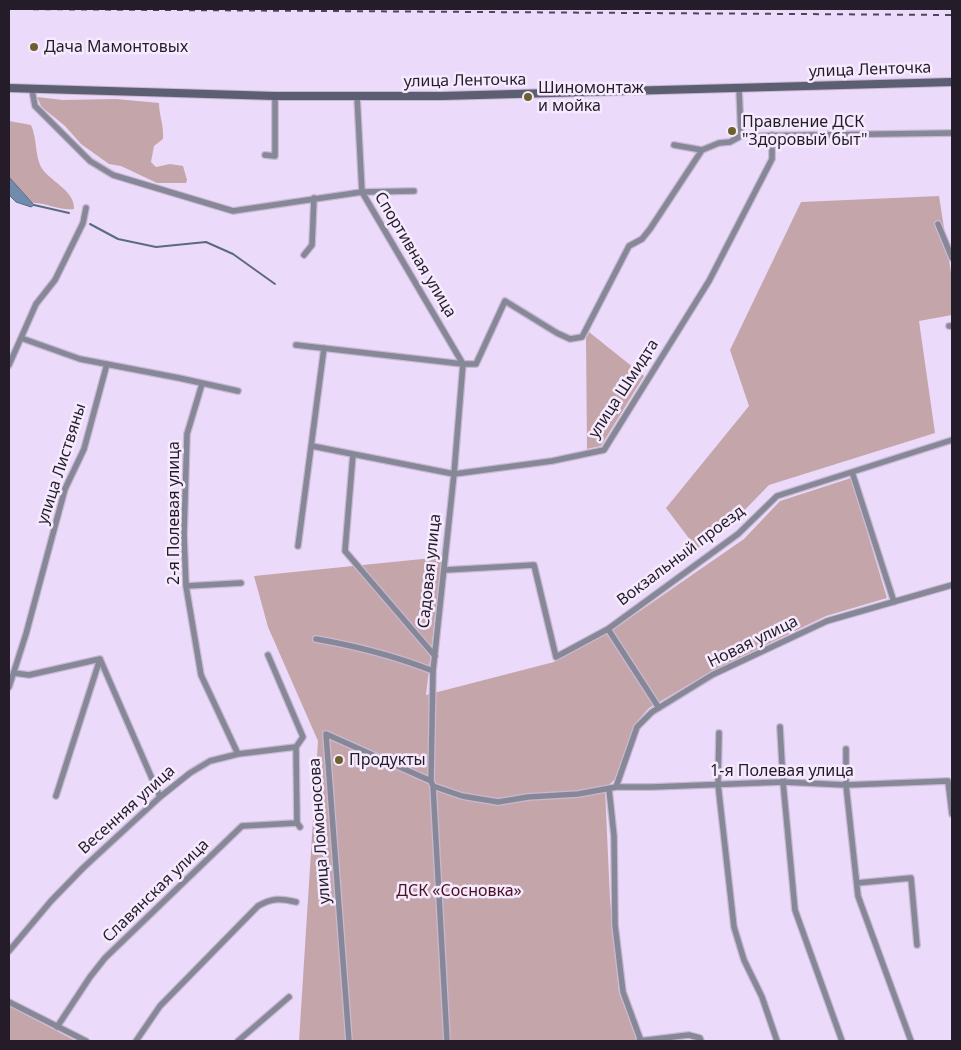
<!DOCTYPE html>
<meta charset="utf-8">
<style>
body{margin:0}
#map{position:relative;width:961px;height:1050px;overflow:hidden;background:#ecdafa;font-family:"Noto Sans",sans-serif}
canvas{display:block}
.frame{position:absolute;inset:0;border:10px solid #241d29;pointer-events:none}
</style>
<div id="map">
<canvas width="961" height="1050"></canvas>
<div class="frame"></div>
</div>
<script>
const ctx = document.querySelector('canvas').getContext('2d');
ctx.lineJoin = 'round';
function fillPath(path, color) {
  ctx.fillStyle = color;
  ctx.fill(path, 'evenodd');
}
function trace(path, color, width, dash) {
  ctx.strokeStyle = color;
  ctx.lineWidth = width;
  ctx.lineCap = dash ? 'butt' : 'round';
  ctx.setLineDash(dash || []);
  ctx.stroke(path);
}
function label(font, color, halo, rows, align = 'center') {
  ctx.font = font + ' "Noto Sans",sans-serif';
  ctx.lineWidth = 5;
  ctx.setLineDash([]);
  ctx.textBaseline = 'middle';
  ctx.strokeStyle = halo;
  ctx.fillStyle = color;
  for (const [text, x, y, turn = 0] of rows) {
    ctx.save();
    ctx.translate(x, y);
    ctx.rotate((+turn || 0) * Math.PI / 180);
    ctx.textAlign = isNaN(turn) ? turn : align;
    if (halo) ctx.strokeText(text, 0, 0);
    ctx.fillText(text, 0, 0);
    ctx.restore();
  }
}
fillPath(new Path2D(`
 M37,97L63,100L116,99L159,103C159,116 164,124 163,139L154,146L151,162L156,167L170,164L183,166L187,180L186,183H157L121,166L109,164L81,144L65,126L44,109L41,106Z
 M9,121L31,125C37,138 35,156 41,167C49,181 75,190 74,209C58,211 46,202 32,203L9,177Z
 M939,196L952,279V315L919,321L935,433L769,485L732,523L697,549L666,508L749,406L730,350L801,202Z
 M589,332L644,376L601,446L587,449L586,338Z
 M851,478L887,598L826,616L712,671L649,708L635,724L615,779L605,789L610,899L619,993L638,1041H299L318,741L268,627L254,576L442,557L426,695L554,662L608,633L744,539L780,501Z
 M9,1006L76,1041H9Z`), '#c4a6aa');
const water = new Path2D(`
 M9,177L34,205L31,207L16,202L9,195Z`);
fillPath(water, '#708bab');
trace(water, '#596a84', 1);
trace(new Path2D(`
 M34,205L69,213
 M90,224L118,239L156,247L206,242L233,254L275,284`), '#596a84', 2);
const street = new Path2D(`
 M739,88L741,136
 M32,90L35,106L90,161L113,175L233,211L362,192L414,191
 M357,96L362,192L463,364
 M674,145L702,150L719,143L730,142L741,136L952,133
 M265,155L275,156V96
 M938,224L952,258
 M304,255L312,245L314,198
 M949,326H952
 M21,338L80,359L179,378L238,391
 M296,345L463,364H476L505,301L557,333L570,339L582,337L629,246L642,239L650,229L702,150
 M9,365L36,304L55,280L83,223L86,208
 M202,384L187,434L184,535L186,586L201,675L238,754
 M312,446L454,474L552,461L604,450L709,281L772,159V135
 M353,454L345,551L435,656
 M852,472L894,602
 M298,546L324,348
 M445,570L534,565L556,657L608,629L738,534L777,496L952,440
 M186,586L241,583
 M608,629L659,708
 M316,639C356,646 395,656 433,671
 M268,655L303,737L296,747
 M14,673L29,675L100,659L160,797
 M9,687L26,634L65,489L84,449L107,364
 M780,727L783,782L795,910L842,1041
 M719,733L718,784L734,927L744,960L762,997L777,1041
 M296,747L297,823
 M846,749V785L858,896L911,1041
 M431,781L433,671L454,474L463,364
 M433,786L447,1041
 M616,787L637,727L652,712L712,675L827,621L952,585
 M612,788L609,789L614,836L615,925L623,992L641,1041
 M56,796L100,659
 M857,883L911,878L917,945
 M9,951L51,901L83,868L160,797L190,773L210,761L238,754L296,747
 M9,1002L86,1041
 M57,1027L90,977L105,958L242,826L297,823L300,827
 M136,1041L160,1006L258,906C272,898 281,898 296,902
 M238,1041L289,997
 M349,1041L326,734L431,781L433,786L462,796L498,802L528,797L578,794L616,787H652L783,782L846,785L948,781L952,814
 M639,1041L689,1035L700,1038L701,1041`);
const secondary = new Path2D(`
 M9,88L275,96H442L952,82`);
trace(street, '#c8b8d4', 8);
trace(secondary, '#c8b8d4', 10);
trace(street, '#878897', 5.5);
trace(secondary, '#5c5e72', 8);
trace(new Path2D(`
 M9,9L952,15`), '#4e4555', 2, [6, 6]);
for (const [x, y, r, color] of [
 [34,47,5,"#6c612e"],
 [528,97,5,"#6c612e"],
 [732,131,5,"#6c612e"],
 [339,760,5,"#6c612e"]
]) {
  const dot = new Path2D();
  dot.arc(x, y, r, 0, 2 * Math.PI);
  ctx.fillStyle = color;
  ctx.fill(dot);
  trace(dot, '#f5eafe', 2);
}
label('16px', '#241d29', '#f5eafe', [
 ["Дача Мамонтовых",44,47],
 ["Шиномонтаж",538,88],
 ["и мойка",538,106],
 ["Правление ДСК",742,122],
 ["\"Здоровый быт\"",742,140],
 ["Продукты",349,760]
], 'left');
label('16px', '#241d29', '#f5eafe', [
 ["улица Ленточка",870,70,-2],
 ["улица Ленточка",465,81,-1],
 ["Спортивная улица",415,255,59],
 ["улица Шмидта",624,389,-57],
 ["улица Листвяны",62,464,-72],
 ["2-я Полевая улица",174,513,-90],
 ["Вокзальный проезд",681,556,-37],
 ["Садовая улица",430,571,-84],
 ["Новая улица",753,642,-26],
 ["1-я Полевая улица",782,771],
 ["Весенняя улица",127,810,-42],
 ["улица Ломоносова",320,831,-94],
 ["Славянская улица",156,891,-44]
]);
label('16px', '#4b1120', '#f5eafe', [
 ["ДСК «Сосновка»",459,891]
]);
</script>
